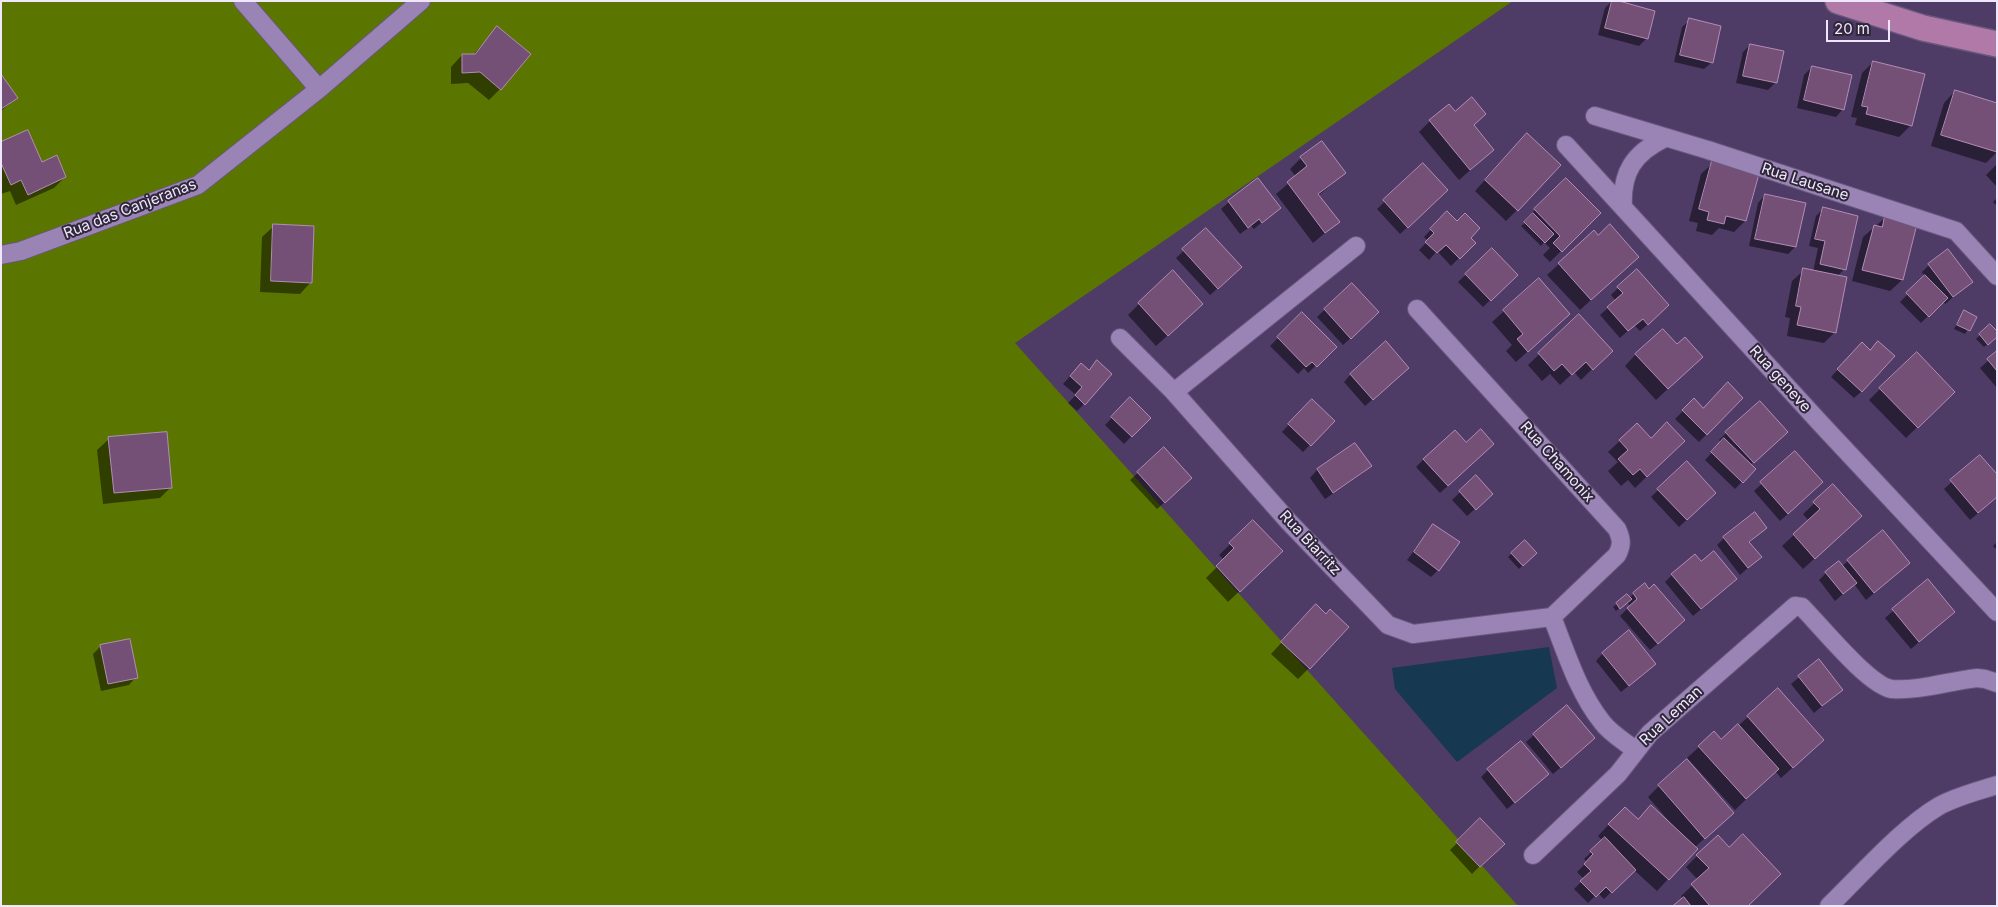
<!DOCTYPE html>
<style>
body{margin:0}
#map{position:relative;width:1998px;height:907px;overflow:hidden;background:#4e3b66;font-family:Inter,sans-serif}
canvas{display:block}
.frame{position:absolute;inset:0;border:2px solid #efe7fc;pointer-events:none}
.scale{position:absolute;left:1826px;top:20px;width:64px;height:22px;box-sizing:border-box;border:2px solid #efe7fc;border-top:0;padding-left:6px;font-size:15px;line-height:18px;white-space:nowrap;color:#efe7fc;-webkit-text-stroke:4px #30273b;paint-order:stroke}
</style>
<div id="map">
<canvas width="1998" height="907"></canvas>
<div class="frame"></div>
<div class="scale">20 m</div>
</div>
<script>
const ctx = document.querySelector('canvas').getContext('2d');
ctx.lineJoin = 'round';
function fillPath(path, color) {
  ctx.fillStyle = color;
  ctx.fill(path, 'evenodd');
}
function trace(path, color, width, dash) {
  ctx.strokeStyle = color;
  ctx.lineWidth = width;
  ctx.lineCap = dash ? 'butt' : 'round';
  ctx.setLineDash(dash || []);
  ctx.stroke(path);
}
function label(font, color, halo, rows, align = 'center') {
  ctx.font = font + ' Inter,sans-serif';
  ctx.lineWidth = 4;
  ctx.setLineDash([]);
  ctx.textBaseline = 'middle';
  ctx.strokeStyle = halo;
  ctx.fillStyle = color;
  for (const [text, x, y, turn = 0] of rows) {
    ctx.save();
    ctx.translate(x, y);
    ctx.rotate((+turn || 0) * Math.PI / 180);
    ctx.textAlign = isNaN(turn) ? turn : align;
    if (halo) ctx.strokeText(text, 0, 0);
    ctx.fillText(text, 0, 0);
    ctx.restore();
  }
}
fillPath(new Path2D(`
 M1,1H1513L1015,343L1518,906H1Z`), '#5b7600');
fillPath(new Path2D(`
 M1549,647L1557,688L1457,762L1395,689L1392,668Z`), '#163851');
fillPath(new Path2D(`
 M1612,1L1647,38L1639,46L1598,35L1605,8Z
 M1690,20L1712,62L1704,69L1674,62L1682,27Z
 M497,28L500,89L489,100L468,83L451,84V67L462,55H473Z
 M1750,45L1776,82L1768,90L1736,83L1743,52Z
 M1873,62L1910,126L1899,137L1855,125L1857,118L1851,117L1862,73Z
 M1812,67L1843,109L1836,117L1797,108L1804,75Z
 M1,76L16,98L1,111Z
 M1955,91L1997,152L1986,163L1931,146L1944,103Z
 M1455,113L1493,150L1459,180L1419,132L1430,121Z
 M1,143L42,163L65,177L54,188L16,205L10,191L1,194Z
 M1516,146L1517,210L1506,221L1475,191Z
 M1301,158L1345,173L1318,196L1338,222L1313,243L1276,194L1296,177L1290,169Z
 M1713,163L1745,221L1734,232L1719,228L1712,235L1696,231L1698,223L1689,221L1701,174Z
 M1997,164V187L1986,175Z
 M1423,165L1439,198L1400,234L1377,209Z
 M1566,179L1599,213L1550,262L1543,255L1550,248L1544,242L1541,246L1521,226L1525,223L1524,221Z
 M1765,195L1804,204L1795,247L1788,254L1749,246L1758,203Z
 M1997,198V206L1993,202Z
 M1229,202L1279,208L1254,229L1251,226L1240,234L1221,209Z
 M1823,209L1844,269L1837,277L1835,332L1824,343L1787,336L1790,318L1785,317L1792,281L1804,270L1813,272L1818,248L1809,246L1816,216Z
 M1447,213L1474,243L1451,266L1437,251L1429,260L1419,250L1428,241L1424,237Z
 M1886,217L1915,225L1902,280L1890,291L1852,281L1863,237Z
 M274,226L311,282L300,294L260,292L262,237Z
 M1206,230L1233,275L1210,295L1176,258Z
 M1594,232L1626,268L1580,310L1547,275Z
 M1492,250L1516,275L1483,307L1458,282Z
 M1929,265L1971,282L1945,304L1943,301L1921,323L1900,302L1925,277L1922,272Z
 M1539,280L1557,325L1516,362L1506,351L1512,345L1492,322Z
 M1352,284L1370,320L1343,345L1317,317Z
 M1618,288L1660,313L1640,331L1634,325L1620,338L1600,315L1616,301L1611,295Z
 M1139,304L1190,315L1156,346L1128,315Z
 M1964,312L1975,317L1965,334L1954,329Z
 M1302,314L1335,347L1308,373L1304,368L1298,374L1270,346Z
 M1579,316L1611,350L1581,380L1574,372L1560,385L1550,374L1542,381L1528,365Z
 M1990,325L1997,336L1984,347L1976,339Z
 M1855,351L1862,391L1854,398L1831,377Z
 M1997,353V388L1980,368Z
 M1636,354L1690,368L1656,400L1625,366Z
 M1088,371L1084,404L1077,411L1068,403L1076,395L1063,384L1074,372Z
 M1351,374L1400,375L1365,406L1344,382Z
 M1880,389L1942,403L1906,438L1869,400Z
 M1742,398L1699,442L1675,419L1694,400L1703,409Z
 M1130,399L1149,418L1124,444L1105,425Z
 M1312,400L1333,421L1303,452L1282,432Z
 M1637,425L1651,440L1672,452L1635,488L1628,480L1621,486L1608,471L1618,462L1608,452Z
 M1726,433L1779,439L1750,465L1754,469L1735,489L1705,460L1721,443L1719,440Z
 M109,439L171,487L160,498L103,504L97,450Z
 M1355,444L1370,466L1363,473L1325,499L1310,478L1317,470Z
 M1466,444L1485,452L1440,493L1416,467L1424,459Z
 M1795,453L1814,490L1780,521L1754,491Z
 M1980,457L1997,497L1970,520L1944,489Z
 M1687,462L1715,493L1679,527L1651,497Z
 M1138,473L1183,486L1157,509L1130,480Z
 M1476,477L1484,501L1467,516L1452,500Z
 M1833,486L1849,527L1803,569L1782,546L1809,521L1803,514Z
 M1253,522L1270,562L1228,602L1206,578L1224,560L1219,555Z
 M1434,525L1438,570L1431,577L1407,560Z
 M1766,528L1749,543L1760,557L1740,575L1717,545L1724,538Z
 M1524,542L1535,553L1519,569L1508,557Z
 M1997,542V550L1993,546Z
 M1848,561L1909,563L1866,600L1854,584L1835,601L1819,580L1826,573L1842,566Z
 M1701,563L1728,586L1693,616L1665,582L1672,575Z
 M1928,581L1953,612L1911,649L1885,618Z
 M1644,585L1676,628L1650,650L1620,616L1630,606L1627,602L1616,611L1613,607L1627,596L1629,598Z
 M1305,617L1309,668L1298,679L1271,654Z
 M101,646L136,677L129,685L101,691L93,654Z
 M1603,653L1647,671L1621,692L1596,661Z
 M1819,661L1841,690L1814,713L1791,684Z
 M1567,706L1586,746L1553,774L1526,742Z
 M1748,717L1811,751L1781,778L1775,771L1735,810L1687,758L1699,747L1721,741Z
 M1488,770L1540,781L1507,809L1481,777Z
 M1659,786L1721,824L1695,847L1696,849L1657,891L1634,870L1604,899L1598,893L1588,903L1574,889L1584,879L1577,872L1587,862L1584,859L1603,841L1598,836L1614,819L1668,820L1648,797Z
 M1480,820L1503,843L1472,874L1450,850Z
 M1729,849L1747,906H1675L1683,899L1681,896L1698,880L1686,867L1697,856Z`), '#0007');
const building = new Path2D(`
 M1612,1H1619L1655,11L1648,39L1605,28Z
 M1689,18L1721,26L1713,63L1680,55Z
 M497,26L531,54L501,90L480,72L462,73V54H475Z
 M1750,44L1784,51L1777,83L1743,76Z
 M1873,61L1925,74L1912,126L1866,114L1868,107L1862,106Z
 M1812,66L1852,75L1844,110L1804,100Z
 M1,74L18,98L1,109Z
 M1955,90L1997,103V152L1941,135Z
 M1472,97L1486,114L1474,125L1494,150L1470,170L1429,120L1449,104L1455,111Z
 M28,130L42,162L57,155L66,177L28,195L21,180L11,185L1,163V142Z
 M1527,133L1561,165L1518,211L1485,180Z
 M1322,141L1346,173L1318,194L1340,222L1325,233L1287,182L1307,166L1300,157Z
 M1712,161L1759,174L1746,221L1726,216L1724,224L1707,220L1709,212L1699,209Z
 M1423,163L1448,190L1408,228L1383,200Z
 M1258,178L1281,208L1262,223L1259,219L1248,228L1228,201Z
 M1566,178L1601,213L1562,252L1553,243L1560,236L1534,209Z
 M1765,194L1806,203L1796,247L1755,239Z
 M1823,207L1858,216L1846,270L1820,264L1825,241L1815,239Z
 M1447,211L1457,221L1465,213L1480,228L1471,238L1476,243L1460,259L1446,245L1437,253L1425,242L1434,233L1430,229Z
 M1533,213L1554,234L1545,243L1524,222Z
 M1885,216L1917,224L1903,280L1862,270L1874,225L1882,227Z
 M273,224L314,226L312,283L271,281Z
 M1610,224L1639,257L1591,300L1558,263L1594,230L1598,235Z
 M1206,228L1242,267L1218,289L1182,249Z
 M1492,248L1518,275L1491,301L1465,274Z
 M1948,249L1973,282L1953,297L1928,264Z
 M1803,268L1847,277L1836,333L1797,325L1801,307L1796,306Z
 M1637,269L1669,305L1648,325L1643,319L1628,331L1607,307L1623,293L1617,287Z
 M1173,270L1203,304L1168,336L1138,303Z
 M1925,275L1948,298L1929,317L1906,293Z
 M1539,278L1570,314L1528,352L1517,339L1523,334L1503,310Z
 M1352,283L1379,312L1351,339L1324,309Z
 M1964,310L1977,317L1970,331L1957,325Z
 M1302,312L1337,347L1317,367L1312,362L1306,367L1277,337Z
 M1579,314L1613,351L1593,370L1586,362L1572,375L1562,364L1554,371L1538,353Z
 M1990,324L1997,331V337L1988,345L1979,334Z
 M1663,329L1677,344L1685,337L1703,357L1668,389L1635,354Z
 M1386,341L1409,368L1373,400L1350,374Z
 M1878,341L1895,356L1862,392L1837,369L1862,342L1870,350Z
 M1997,351V371L1987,359Z
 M1917,352L1955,392L1918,428L1879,388Z
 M1097,360L1112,374L1085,405L1075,395L1082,387L1070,376L1081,363L1089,370Z
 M1728,382L1743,398L1707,435L1682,410L1694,398L1703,408Z
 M1130,397L1151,418L1132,437L1111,417Z
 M1312,399L1335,421L1311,446L1288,424Z
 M1760,401L1788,432L1754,463L1725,432Z
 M1667,422L1685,441L1647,477L1640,469L1633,475L1618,459L1628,450L1619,440L1637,423L1651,438Z
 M1481,429L1494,444L1448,486L1423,459L1455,430L1466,442Z
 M167,432L172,488L114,493L108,437Z
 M1724,438L1756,469L1743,483L1711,452Z
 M1355,443L1372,466L1333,493L1317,469Z
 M1164,447L1192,478L1165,503L1137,472Z
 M1795,451L1823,482L1788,514L1760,482Z
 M1980,455L1997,474V497L1978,513L1950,480Z
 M1687,461L1716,493L1687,520L1657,489Z
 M1476,475L1493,494L1476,510L1459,491Z
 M1833,484L1862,516L1815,559L1793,534L1820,509L1813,502Z
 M1755,512L1767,528L1749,542L1762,557L1748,568L1723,537Z
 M1253,520L1283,551L1240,592L1216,566L1234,548L1229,543Z
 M1433,524L1460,542L1439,571L1414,552Z
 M1883,530L1910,563L1874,593L1847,560Z
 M1525,540L1537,553L1523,566L1511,553Z
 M1714,551L1737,579L1701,609L1671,574L1695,554L1701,561Z
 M1839,561L1857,583L1843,594L1825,572Z
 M1928,579L1955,612L1919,642L1892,609Z
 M1645,583L1649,589L1654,584L1685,620L1658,644L1627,608L1637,599L1633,593Z
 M1627,594L1632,599L1620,609L1616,603Z
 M1316,604L1326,614L1330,609L1349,627L1310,669L1281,642Z
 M1629,630L1656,664L1629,686L1602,653Z
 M130,639L138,678L108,684L100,645Z
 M1819,659L1843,690L1822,706L1798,676Z
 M1778,688L1824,740L1793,768L1747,716Z
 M1567,705L1595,738L1561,768L1533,734Z
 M1738,724L1779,769L1746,799L1698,746L1714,731L1721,739Z
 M1521,741L1549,774L1515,803L1487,769Z
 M1687,759L1734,813L1705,839L1658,785Z
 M1651,805L1698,849L1669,880L1608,824L1625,807L1638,819Z
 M1480,818L1505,844L1480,867L1456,842Z
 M1743,834L1781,874L1748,906H1710L1691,884L1709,868L1696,855L1718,835L1729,847Z
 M1605,837L1636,870L1612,893L1606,887L1596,897L1580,881L1591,871L1584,864L1593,854L1590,851Z
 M1684,897L1691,906H1673Z`);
fillPath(building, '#745077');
trace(building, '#b38cb6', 1);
const street = new Path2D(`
 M243,1L319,89
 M1595,116L1708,150L1956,231L1997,276
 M1566,145L1822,425L1997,612
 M1623,207C1621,172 1634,153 1665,138
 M1,255L21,251L198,185L319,89L421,1
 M1417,309L1617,529C1622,540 1622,545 1617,555L1552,617
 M1120,338L1174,392L1289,522L1388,625L1413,634L1552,617
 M1174,392L1356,246
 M1552,617C1566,652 1578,692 1602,722C1610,733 1624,741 1635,750
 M1533,855L1618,774L1650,733L1795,606L1802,607C1820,625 1869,686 1892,689C1920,691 1949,681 1977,678L1985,679L1997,683
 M1829,906C1861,875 1902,828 1939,806C1957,796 1978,791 1997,785`);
const secondary = new Path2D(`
 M1838,1L1923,28L1997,44`);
trace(street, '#68587c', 20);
trace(secondary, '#68587c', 28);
trace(street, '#9984b5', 18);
trace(secondary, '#b079a8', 25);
label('15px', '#efe7fc', '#30273b', [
 ["Rua Lausane",1805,182,18],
 ["Rua das Canjeranas",130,209,-21],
 ["Rua geneve",1780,379,48],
 ["Rua Chamonix",1557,462,48],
 ["Rua Biarritz",1310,543,47],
 ["Rua Leman",1671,716,-43]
]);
</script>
